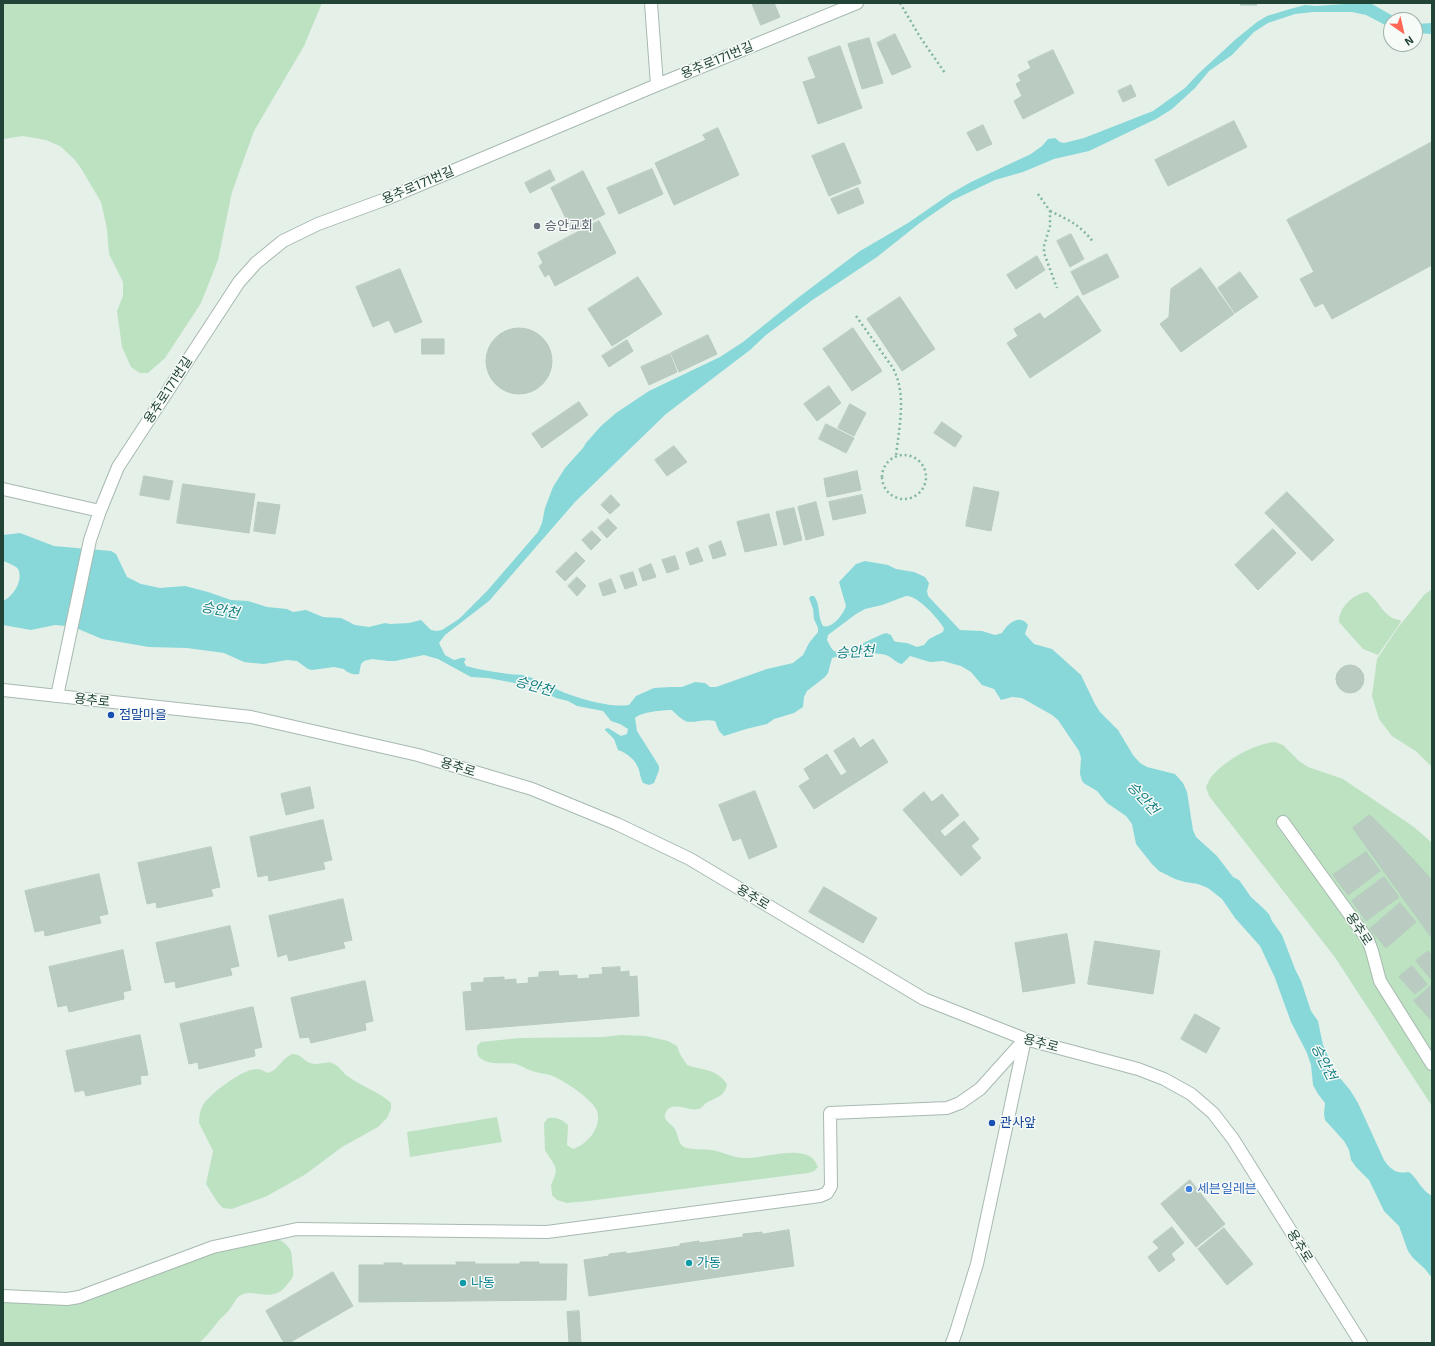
<!DOCTYPE html>
<meta charset="utf-8">
<style>
body{margin:0}
#map{position:relative;width:1435px;height:1346px;overflow:hidden;background:#e5f0e9;font-family:"Exo 2",sans-serif}
canvas{display:block}
.frame{position:absolute;inset:0;border:4px solid #224436;pointer-events:none}
.north{position:absolute;left:1383px;top:12px;width:40px;height:40px;box-sizing:border-box;background:#f6fbf8;border:1px solid #a1b2aa;border-radius:50%;rotate:146deg;font-size:11px;font-weight:700;line-height:16px;text-align:center;color:#224436}
.north::after{content:'';display:block;margin:auto;width:14px;height:18px;background:#ff6654;clip-path:polygon(50% 0,100% 100%,50% 72%,0 100%)}
</style>
<div id="map">
<canvas width="1435" height="1346"></canvas>
<div class="frame"></div>
<div class="north">N</div>
</div>
<script>
const ctx = document.querySelector('canvas').getContext('2d');
ctx.lineJoin = 'round';
function fillPath(path, color) {
  ctx.fillStyle = color;
  ctx.fill(path, 'evenodd');
}
function trace(path, color, width, dash) {
  ctx.strokeStyle = color;
  ctx.lineWidth = width;
  ctx.lineCap = dash ? 'butt' : 'round';
  ctx.setLineDash(dash || []);
  ctx.stroke(path);
}
function label(font, color, halo, rows, align = 'center') {
  ctx.font = font + ' "Exo 2","Noto Sans KR",sans-serif';
  ctx.lineWidth = 3;
  ctx.setLineDash([]);
  ctx.textBaseline = 'middle';
  ctx.strokeStyle = halo;
  ctx.fillStyle = color;
  for (const [text, x, y, turn = 0] of rows) {
    ctx.save();
    ctx.translate(x, y);
    ctx.rotate((+turn || 0) * Math.PI / 180);
    ctx.textAlign = isNaN(turn) ? turn : align;
    if (halo) ctx.strokeText(text, 0, 0);
    ctx.fillText(text, 0, 0);
    ctx.restore();
  }
}
fillPath(new Path2D(`
 M3,3H322L304,46L254,131L232,192L218,260L201,303L165,358L148,373H140L131,367L122,347L117,311L123,296V282L109,254L107,229L101,202L82,170L75,160L60,146L46,140L23,136L3,139Z
 M1432,589V767L1417,752L1392,736L1379,719L1372,696L1377,659L1397,629L1424,595Z
 M1367,592C1379,600 1384,619 1400,620L1401,622L1378,655L1363,649L1339,622C1339,607 1353,594 1367,592Z
 M1275,742L1283,745L1299,761L1308,767L1343,779L1414,827L1432,843V1106L1334,956L1209,796L1206,787C1208,783 1209,779 1212,776C1226,760 1253,744 1275,742Z
 M621,1035L646,1036L668,1041L677,1046L680,1054L687,1065C703,1071 716,1068 727,1084C725,1097 716,1097 706,1103C704,1105 701,1108 699,1109C689,1112 671,1099 665,1114C663,1121 672,1124 675,1129C678,1134 678,1144 684,1147C690,1150 705,1149 712,1150C723,1152 736,1159 747,1158C765,1158 795,1147 811,1157C814,1159 816,1163 818,1167L814,1171L808,1173L588,1201L567,1203L557,1200L552,1195L551,1185L554,1178L556,1171L555,1166L545,1150L544,1123L548,1118C557,1117 561,1119 568,1125L567,1145L573,1149C588,1144 602,1127 597,1111C594,1101 566,1082 557,1078C550,1074 543,1074 536,1072C529,1071 523,1066 516,1064C505,1062 490,1066 480,1058C477,1055 477,1050 477,1046L481,1042L519,1038L603,1037Z
 M292,1054C302,1054 302,1060 310,1063C318,1066 325,1061 332,1063C338,1065 342,1071 346,1075C360,1086 378,1091 391,1103V1109L387,1118L378,1127L342,1147L306,1174L267,1196L232,1209L223,1208L218,1203L206,1184L213,1151L199,1123C199,1117 200,1110 203,1105C211,1093 241,1070 256,1069C261,1069 264,1071 267,1073C275,1071 276,1068 281,1063C284,1059 288,1056 292,1054Z
 M497,1117L502,1142L410,1157L407,1132Z
 M276,1238C284,1242 292,1247 292,1258C292,1263 294,1271 293,1276C292,1280 288,1283 286,1286C271,1305 251,1285 238,1297C235,1300 234,1304 231,1307C228,1313 221,1317 217,1323C211,1330 206,1337 199,1343H3V1300L66,1304L213,1251Z`), '#bce2c1');
fillPath(new Path2D(`
 M1360,3L1372,4L1400,20H1391V28L1366,15L1352,12H1313L1295,14L1268,23L1254,32L1232,55L1209,71L1195,88L1172,109L1156,119L1089,151L1054,159L1023,172L995,180L953,200L921,222L877,257L811,301L766,335L750,350L666,414L575,502L489,601L445,635L439,643L445,655L454,660C458,659 463,656 466,659L464,662L466,666C480,670 495,672 509,674C514,675 522,674 527,676C538,680 547,685 558,690C577,698 609,708 629,705L636,696L654,688L671,687H682L695,682L705,683L710,687H716L767,669L793,663L803,655L809,643L818,632V628L814,619L813,609L809,598L811,596H814C821,605 817,616 823,626C832,629 843,615 846,606L839,582L856,564L865,561L888,565L896,569L914,572L925,577L929,583L927,591L928,596L960,630L982,631L995,635L1002,633C1007,624 1020,613 1028,625L1025,634L1034,644L1052,649L1081,675L1095,704L1100,712L1118,730L1133,755L1140,763L1147,767L1175,774L1183,783L1187,792L1193,830L1196,837L1217,856L1233,877L1239,880L1251,897L1263,908L1269,914L1272,921L1282,935L1295,969L1301,981L1311,1011L1318,1021L1323,1045L1335,1072L1350,1090L1358,1103L1384,1160C1391,1170 1396,1174 1409,1172C1418,1179 1421,1190 1432,1196V1278L1425,1269L1413,1258L1408,1251L1399,1226L1384,1211L1369,1180L1356,1167L1351,1160L1349,1150L1344,1141L1325,1120L1324,1114L1325,1103L1318,1094L1313,1085L1311,1065L1307,1053L1291,1022L1275,978L1260,946L1235,918L1222,899L1208,888L1198,884L1185,882L1175,879L1159,871L1151,863L1136,844L1132,824L1126,816L1107,803L1097,791L1085,784L1082,781L1080,774L1081,758L1079,751L1058,720L1052,715L1022,698L1012,697L1001,700L994,689L982,685L971,672L961,666L943,661L930,662L910,656L902,664C896,663 892,657 886,655C870,651 851,656 836,657L832,658L828,673L825,677L807,691L804,697L803,707L794,713L774,719L767,724L746,729L724,736L719,731L715,721C706,718 692,724 685,721C680,718 676,714 672,710C663,710 641,712 635,718L637,731L659,766V770L654,783L649,785L643,783C641,779 640,775 639,770C636,760 627,753 618,750L614,739L605,730V729L608,728L621,736L627,734L628,729L620,724L611,721L603,711L577,706L568,701L556,698L539,690L520,684L488,678L471,677L438,659L424,655L395,661H388L372,659L364,661L361,664L359,674C354,675 347,673 344,669L334,667L312,670L308,669L297,661L287,660L264,664L253,663L244,662L224,653L217,652L187,648L149,647L102,639L76,628L66,626L55,625L31,630L3,625V601C13,596 22,583 19,571C18,566 8,563 3,561V535L20,533L54,546L111,551L116,554L127,577L141,584L160,588L185,586L208,592L231,600L248,601L267,607L287,609L293,612L306,610L323,617L341,618L355,625L369,627L385,623L390,624L409,623L421,620L431,630L437,631L442,630L459,619L487,591L538,532L542,523L545,508L553,487L565,468L583,448L586,443L601,426L616,413L649,391L720,357L743,342L799,297L860,251L908,223L950,194L971,182L1031,154L1042,146L1048,139L1055,138L1060,142L1064,143L1084,138L1153,111L1185,88L1198,74L1236,39L1257,22L1267,16L1290,9L1305,5L1316,6ZM906,596C918,595 938,619 944,628L943,632L929,639L924,645L917,647L907,643L897,642L894,641L891,635L886,633C875,636 843,656 834,651C831,649 829,643 827,640L828,635L856,614L865,609L882,605Z
 M1432,23V34L1415,33V24Z`), '#88d8d9');
const building = new Path2D(`
 M752,3H774L780,17L761,25Z
 M1241,3H1256L1257,5H1241Z
 M895,34L911,67L892,75L877,43Z
 M869,38L883,83L862,89L848,44Z
 M840,46L862,108L818,124L803,82L816,78L808,58Z
 M1053,50L1074,93L1023,119L1014,101L1022,96L1016,84L1021,81L1018,75L1031,68L1028,62Z
 M1131,85L1136,96L1123,102L1118,91Z
 M1234,121L1247,147L1168,186L1155,160Z
 M983,125L992,144L977,151L967,133Z
 M718,128L739,175L674,205L655,163L706,140L703,135Z
 M1432,142V265L1332,319L1323,303L1315,307L1300,279L1314,272L1287,220Z
 M844,143L861,183L829,196L812,156Z
 M652,169L663,194L619,214L607,188Z
 M550,170L555,180L530,193L525,183Z
 M583,171L605,214L572,231L551,188Z
 M858,188L864,203L838,214L831,199Z
 M599,221L616,253L555,286L549,274L545,277L539,266L543,263L538,253Z
 M1071,234L1084,259L1070,267L1057,241Z
 M1107,254L1119,277L1083,295L1071,272Z
 M1037,256L1045,270L1016,289L1007,275Z
 M1201,268L1234,314L1181,352L1160,324L1169,317L1171,289Z
 M400,269L422,322L395,333L389,320L373,327L356,287Z
 M1240,272L1258,297L1235,313L1218,288Z
 M638,277L662,314L612,346L588,309Z
 M1078,296L1101,331L1030,378L1007,343L1018,336L1014,329L1040,313L1044,319Z
 M900,297L935,349L902,371L867,319Z
 M853,328L882,371L852,391L823,349Z
 M486 361a33 33 0 1 1 66 0a33 33 0 1 1-66 0Z
 M708,335L717,354L679,372L671,353Z
 M422,339H444V354H422Z
 M627,340L633,351L609,367L602,356Z
 M670,354L677,372L649,385L641,367Z
 M829,386L841,403L817,421L804,404Z
 M579,402L588,415L542,448L532,434Z
 M850,404L866,413L854,436L838,428Z
 M942,422L962,436L955,447L934,433Z
 M826,424L854,438L846,453L819,439Z
 M674,446L687,462L667,476L655,460Z
 M857,471L861,490L827,497L824,479Z
 M144,476L173,481L169,500L140,495Z
 M183,484L255,494L249,533L177,523Z
 M974,487L999,492L991,531L966,526Z
 M1287,492L1334,540L1312,561L1265,513Z
 M611,495L620,505L610,514L601,505Z
 M862,495L866,513L833,520L829,502Z
 M258,502L280,505L275,534L254,531Z
 M816,502L824,535L806,540L798,507Z
 M794,508L802,540L784,545L776,512Z
 M769,514L777,545L745,552L737,522Z
 M608,519L617,528L607,538L598,528Z
 M1273,529L1296,553L1258,590L1235,565Z
 M592,531L601,540L591,550L582,540Z
 M721,541L726,555L713,559L709,546Z
 M698,548L703,561L690,565L686,553Z
 M576,552L585,561L565,581L556,572Z
 M675,556L679,569L667,573L662,560Z
 M651,564L656,577L643,581L639,569Z
 M633,572L637,585L625,589L620,576Z
 M577,577L586,586L577,596L568,586Z
 M611,579L616,592L603,596L599,584Z
 M1336 679a14 14 0 1 1 28 0a14 14 0 1 1-28 0Z
 M854,738L860,748L873,739L888,762L814,809L799,786L810,779L804,769L827,754L841,776L847,772L834,751Z
 M310,787L314,808L286,815L281,794Z
 M755,791L777,847L749,859L741,838L733,841L719,805Z
 M924,792L932,802L942,794L959,815L940,831L945,837L964,821L979,839L971,846L981,858L961,876L903,810Z
 M1370,815L1396,841L1432,880L1431,937L1353,828Z
 M323,820L332,860L323,862L325,869L269,881L268,875L258,877L250,837Z
 M211,847L220,887L211,889L213,896L157,908L156,902L147,904L138,863Z
 M1366,852L1380,871L1348,895L1333,875Z
 M99,874L108,914L99,916L101,923L45,936L44,930L35,932L25,891Z
 M1384,877L1399,897L1366,921L1352,901Z
 M824,887L877,918L863,943L809,912Z
 M343,899L352,940L343,942L345,948L289,961L287,954L278,957L269,916Z
 M1400,903L1416,922L1386,948L1370,929Z
 M230,926L239,966L230,968L232,975L176,988L175,981L165,983L156,943Z
 M1067,934L1075,983L1023,992L1015,943Z
 M1095,941L1160,951L1153,994L1088,984Z
 M123,950L131,990L123,992L124,999L69,1012L67,1005L58,1007L49,967Z
 M1428,951L1432,955V978L1431,979L1416,961Z
 M1412,966L1427,984L1415,994L1399,977Z
 M620,967V972L629,971V977L637,976L639,1016L466,1030L463,992L472,991L471,983L484,982V978L504,977V980L516,979V984L529,983L528,978L539,977V972L558,971L559,976L577,975V979L590,978L589,975L603,974L602,968Z
 M365,981L373,1021L365,1023L366,1030L311,1043L309,1037L300,1038L291,998Z
 M1432,985V1018L1430,1019L1414,1001Z
 M253,1007L262,1047L254,1049L255,1056L199,1069L198,1062L189,1064L180,1024Z
 M1195,1014L1220,1028L1206,1053L1181,1039Z
 M140,1035L148,1075L140,1076L141,1084L86,1096L84,1090L75,1092L66,1051Z
 M1190,1180L1225,1224L1196,1247L1161,1204Z
 M1172,1227L1184,1243L1171,1254L1175,1260L1159,1272L1148,1257L1159,1248L1153,1242Z
 M1224,1228L1253,1264L1227,1285L1198,1249Z
 M789,1230L794,1266L589,1296L584,1260L609,1256V1254L626,1252V1254L680,1246V1244L699,1241V1243L743,1237V1234L762,1232V1234Z
 M456,1262H475V1264H520V1262H539V1264H567L566,1300L359,1302V1265H384V1263H402V1265H457Z
 M333,1272L353,1306L289,1343H284L266,1311Z
 M579,1311L581,1343H569L567,1312Z`);
fillPath(building, '#bacbc2');
trace(building, '#b7cabf', 1);
const service = new Path2D(`
 M1283,822L1368,940L1372,951L1380,981L1432,1064
 M3,1296L67,1299L79,1297L213,1247L297,1229L547,1232L820,1196L827,1193L831,1186L830,1113L947,1108L960,1103L980,1089L1025,1039`);
const minor = new Path2D(`
 M651,3L657,85
 M3,489L100,511
 M57,696L90,540L100,511L118,467L239,282L256,263L283,241L318,224L386,199L657,85L857,3
 M952,1343L956,1332L977,1264L1025,1039`);
const tertiary = new Path2D(`
 M3,690L251,717L418,755L532,789L617,824L690,859L924,999L1025,1039L1138,1069L1164,1079L1191,1094L1213,1113L1233,1139L1361,1343`);
trace(service, '#a7b9b0', 14);
trace(minor, '#a7b9b0', 14);
trace(tertiary, '#a7b9b0', 14);
trace(new Path2D(`
 M900,3L920,37L945,73
 M1038,194L1050,211V226L1044,246V253L1057,288
 M1050,211C1071,221 1080,225 1094,243
 M856,316L893,368C907,395 899,427 896,456
 M882 477a22 22 0 1 1 44 0a22 22 0 1 1-44 0Z`), '#82b69f', 2.5, [2, 3]);
trace(service, '#fff', 12);
trace(minor, '#fff', 12);
trace(tertiary, '#fff', 12);
for (const [x, y, r, color] of [
 [537,226,4,"#6b7280"],
 [111,715,4,"#1a4fb4"],
 [992,1123,4,"#1a4fb4"],
 [1189,1189,4,"#3f7fe0"],
 [689,1263,4,"#0f9aa8"],
 [463,1283,4,"#0f9aa8"]
]) {
  const dot = new Path2D();
  dot.arc(x, y, r, 0, 2 * Math.PI);
  ctx.fillStyle = color;
  ctx.fill(dot);
  trace(dot, '#f6fbf8', 1.5);
}
label('13px', '#224436', '#f6fbf8', [
 ["용추로171번길",717,60,-22],
 ["용추로171번길",418,185,-23],
 ["용추로171번길",168,390,-57],
 ["용추로",92,700,6],
 ["용추로",458,767,17],
 ["용추로",753,897,31],
 ["용추로",1359,929,57],
 ["용추로",1041,1043,15],
 ["용추로",1300,1246,58]
]);
label('13px', '#5b616d', '#f6fbf8', [
 ["승안교회",545,226]
], 'left');
label('13px', '#164399', '#f6fbf8', [
 ["점말마을",119,715],
 ["관사앞",1000,1123]
], 'left');
label('13px', '#366cbe', '#f6fbf8', [
 ["세븐일레븐",1197,1189]
], 'left');
label('13px', '#0d838f', '#f6fbf8', [
 ["가동",697,1263],
 ["나동",471,1283]
], 'left');
label('italic 14px', '#147e81', '#f6fbf8', [
 ["승안천",220,610,11],
 ["승안천",855,652,-3],
 ["승안천",534,686,16],
 ["승안천",1143,798,47],
 ["승안천",1324,1062,64]
]);
</script>
